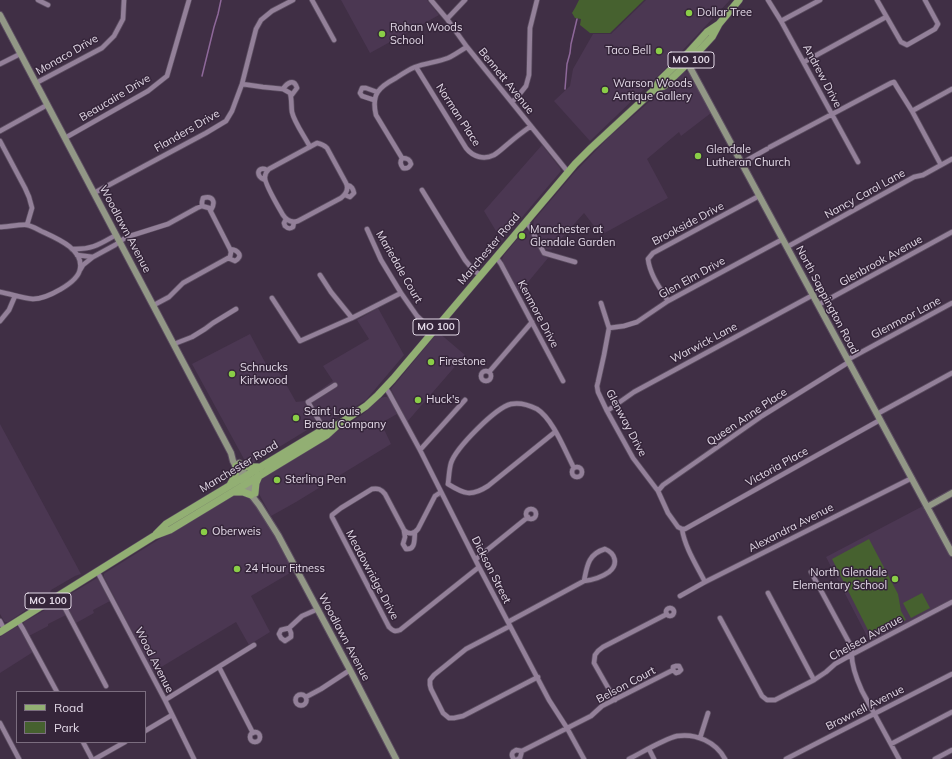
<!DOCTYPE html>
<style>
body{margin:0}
#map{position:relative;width:952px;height:759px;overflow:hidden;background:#402f45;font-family:Mulish,sans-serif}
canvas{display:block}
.legend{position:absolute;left:16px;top:691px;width:130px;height:52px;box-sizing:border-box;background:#35253a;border:1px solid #7b6d7f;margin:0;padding:5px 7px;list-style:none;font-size:12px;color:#e3d9e7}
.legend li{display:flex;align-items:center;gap:8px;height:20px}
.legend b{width:20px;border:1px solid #7b6d7f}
</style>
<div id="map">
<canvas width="952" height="759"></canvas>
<ul class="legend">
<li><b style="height:5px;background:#92af73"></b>Road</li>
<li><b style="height:11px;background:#46612f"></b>Park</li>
</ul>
</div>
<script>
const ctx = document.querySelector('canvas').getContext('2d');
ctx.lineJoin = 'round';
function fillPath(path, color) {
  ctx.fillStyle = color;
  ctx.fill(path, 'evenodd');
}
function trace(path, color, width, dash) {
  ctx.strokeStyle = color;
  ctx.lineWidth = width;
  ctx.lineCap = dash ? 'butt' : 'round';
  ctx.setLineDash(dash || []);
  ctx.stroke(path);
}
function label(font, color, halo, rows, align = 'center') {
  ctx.font = font + ' Mulish,sans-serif';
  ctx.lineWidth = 3;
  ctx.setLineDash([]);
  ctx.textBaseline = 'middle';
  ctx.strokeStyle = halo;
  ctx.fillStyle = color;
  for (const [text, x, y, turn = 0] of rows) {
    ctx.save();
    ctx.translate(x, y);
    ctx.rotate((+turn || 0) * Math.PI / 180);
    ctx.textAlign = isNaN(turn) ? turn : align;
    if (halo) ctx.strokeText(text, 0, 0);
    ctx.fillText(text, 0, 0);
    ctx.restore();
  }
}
fillPath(new Path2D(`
 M341,0H427L439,15L370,53Z
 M646,0H730L664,70L590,141L554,101L570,86L573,69L593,34H611Z
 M686,71L690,74L711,113L681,136L679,132L647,159L668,198L601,235L584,213L551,250L546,249L533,226L534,220L574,173L608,138L683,72Z
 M542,145L560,168L561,171L502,241L484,211Z
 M527,230L529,231L531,233L544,255L548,258L519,293L503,262L502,259L504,255L524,231Z
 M378,308L404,355L366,400L338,417L307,430L253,463L244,459L192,364L250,334L267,366L274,363L296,402L304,401L333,381L323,366L369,339L357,320Z
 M438,332L465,355L407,422L391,389Z
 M384,397H387L390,400L397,414L381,423L391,444L296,502L271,516L257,490L261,479L329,437L363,414L381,398Z
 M0,424L81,574L75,576L51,590L50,593L20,614L8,622H5L4,621L0,614Z
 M237,493L250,497L278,540L295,570L251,596L270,632L249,645L236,622L153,672L104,577V574L105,573L185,523Z
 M923,506L952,560V599L870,642L826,557Z
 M97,578L99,581L110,601L93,610L94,613L76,623L64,601V598Z
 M57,603L60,604L66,615L48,624V626L29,636L23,625L24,622Z
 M16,627H18L20,628L33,652L0,673V637Z`), '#4b3752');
fillPath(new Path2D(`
 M579,0H644L610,33H590L580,25L581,19L575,18L572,13L575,8Z
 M869,539L898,594L901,611L906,620L872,638L832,559Z
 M922,593L930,608L911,618L903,603Z`), '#46612f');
trace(new Path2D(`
 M202,76L214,27L218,14L221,0
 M565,89L567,64L570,53L571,44L577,19`), '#8e689a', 1.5);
const street = new Path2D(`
 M38,0L48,5
 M312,0L334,40
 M431,0L447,19L467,47L568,172
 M768,0L781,21L858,162
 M877,0L901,42L907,45L935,29L938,24L925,0
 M447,19L465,0
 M781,21L820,0
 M804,62L886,17
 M0,64L20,54
 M416,67L466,148C473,157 484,160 494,155C499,152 504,147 509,143C516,137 524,131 531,126
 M36,83L102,48L114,36L123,19L124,0
 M242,84L263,87L283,89L290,93C292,99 291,106 292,112C294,122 305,137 310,147
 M283,89C287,83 294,78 297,88L291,96
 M374,100L362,96L360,93L362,88H366L377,92
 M512,102L518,96L526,86L529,75L530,28L537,0
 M912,111L952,89
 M0,131L47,105
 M65,138L148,91L167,76L189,0
 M0,141L25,188L29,197L32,208L27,225
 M317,143C321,144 324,145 327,148L346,183C349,189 346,194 341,198L298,221C292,223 287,221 283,215C279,208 264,183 265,177C265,173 267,171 269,169Z
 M770,147L891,83L894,82L897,87L912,111L941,165
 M402,158C400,162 400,164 403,168C407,169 409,168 411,164C410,159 407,158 402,158L376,115C371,94 379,87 396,78C402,74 408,70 415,67C426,63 438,62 448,58C455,55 461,50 467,47
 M742,163L767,149
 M265,180C255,177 257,165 267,170
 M422,190L465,260L474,271L481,275
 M94,193L206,133L226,121L232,111L242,84L256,29L261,20L272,11L293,0
 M345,195L350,197L354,193C353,189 352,186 347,185
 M202,206V202L203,198C213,195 216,202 211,210
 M286,219L284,223L285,226C288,229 290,229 293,227L294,222
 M526,222L530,227L544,253L575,262
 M0,227C6,227 22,224 27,225C32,226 37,229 41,231C56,238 84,249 80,269C78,283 46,299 33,299C22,298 11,294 0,292
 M367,229L381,260L401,293L417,316L433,331
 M787,247L914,177L923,175L952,159
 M72,249C92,250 100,244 116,235
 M77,255L93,257
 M496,257L501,264L563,381
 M228,258L235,261C244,256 238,250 230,249
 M80,270L83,265L93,257L115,245L125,238L130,236L168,224L197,208L202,206L209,208L230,249L231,252L230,257L183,283L169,297L154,305
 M320,275L331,292L352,318
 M272,298L300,341L352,318L401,293
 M668,301C660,288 650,275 648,259L653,253L759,196
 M601,303L609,328L604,355L598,382L597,386L598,392L607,411L633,458L658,491L668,513L678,527L682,529C685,548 697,566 705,582
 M818,305L952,232
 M0,321L9,310L15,296
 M609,328L624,326L637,322L668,301L783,239
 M174,344L192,337L205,329L213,323L236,309
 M847,360L952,303
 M481 376a5 5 0 1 1 10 0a5 5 0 1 1-10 0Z
 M489,372L532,322
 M385,387L389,393L420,450L479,567L549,700L567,728L584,759
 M607,411L634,392L813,295
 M877,414L952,373
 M324,429L308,402L335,385
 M420,450L465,400
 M572 472a5 5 0 1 1 10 0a5 5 0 1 1-10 0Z
 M448,484C449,477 449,470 451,463C456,448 495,408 511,404C520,402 529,405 537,409C553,419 565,451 574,468
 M448,484C464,494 471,497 488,486L555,432
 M658,491L663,485L762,416L849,362
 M441,492L435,496L418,529C414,534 409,535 404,530L385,494C381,489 378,488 372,489L341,508L332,515V517L389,627C393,631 395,632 400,630L479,567
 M526 514a5 5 0 1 1 10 0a5 5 0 1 1-10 0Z
 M682,529H685L880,420
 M404,531L405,537L403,544L406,549C416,550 414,539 415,532
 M605,549C615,553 619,564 609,572C602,577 592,580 584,581C587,566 588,554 605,549Z
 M476,559L528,517
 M97,571L165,700L194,759
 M811,572L852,648C850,663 856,678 862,691L899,759
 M768,593L814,680
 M58,595L106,686
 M680,596L705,582L912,478
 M666 612a4 4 0 1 1 8 0a4 4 0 1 1-8 0Z
 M720,618L762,696L767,700H775L814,680L826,672L835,664L851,655L952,602
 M0,621L4,629
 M18,621L23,629L57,692
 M508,622L584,581
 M510,626L466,649L434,675L430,680V685L431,689L443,713L449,718H454L463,716L538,677
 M289,628L291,633V637L285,641L281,638L279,634L281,630L289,628L302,616L318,609
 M219,667L253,733
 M295.5 700a5.5 5.5 0 1 1 11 0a5.5 5.5 0 1 1-11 0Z
 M306,697L321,689L350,670
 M165,700L254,645
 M615,700L594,663L595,655L598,651L603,647L667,614
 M0,723L19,759
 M145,731L172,715
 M250 737a5 5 0 1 1 10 0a5 5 0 1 1-10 0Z
 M700,738L708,713
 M83,742L92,759
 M891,744L952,712
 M649,749L654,759
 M95,759L125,742
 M514,759C512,757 511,755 513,752L516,750L522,751L591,716L602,706L673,670L676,673L679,672L681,670L679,666H676L673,667V670
 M518,759L520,758L522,751
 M629,759C641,753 664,739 677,736C696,733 716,742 725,759
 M786,759L952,674
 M935,759L952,750`);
const secondary = new Path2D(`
 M0,15L231,453L233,461L248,490L252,496L259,505L278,535L350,670L396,759
 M686,60L952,553
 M239,463L255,494
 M927,507L952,493`);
const primary = new Path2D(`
 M656,88L664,86L688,63L712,37L719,24L739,0
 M240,464L247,467H258
 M230,485L235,476L236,466
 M233,492H243L251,495
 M255,493L256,483L259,476
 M156,534L166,524L302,442L324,429L336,425
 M0,632L154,536L170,530L327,435L339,424L366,406L378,395L393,379L575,164L591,148L656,88L659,81L688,53L707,32L719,24`);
trace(street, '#5b4d60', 6);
trace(secondary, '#5b4d60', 8);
trace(primary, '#5b4d60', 8);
trace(street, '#938099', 4.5);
trace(secondary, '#929786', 6);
trace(primary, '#92af73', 7);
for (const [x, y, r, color] of [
 [689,13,4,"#8ace47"],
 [382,34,4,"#8ace47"],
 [659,51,4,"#8ace47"],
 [605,90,4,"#8ace47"],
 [698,156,4,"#8ace47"],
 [522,236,4,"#8ace47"],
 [431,362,4,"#8ace47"],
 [232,374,4,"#8ace47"],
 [418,400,4,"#8ace47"],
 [296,418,4,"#8ace47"],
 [277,480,4,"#8ace47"],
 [204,532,4,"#8ace47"],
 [237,569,4,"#8ace47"],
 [895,579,4,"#8ace47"]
]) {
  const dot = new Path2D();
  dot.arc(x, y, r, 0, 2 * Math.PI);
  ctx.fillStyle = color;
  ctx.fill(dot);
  trace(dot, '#35253a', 1.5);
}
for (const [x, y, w] of [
 [691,60,46],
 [436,327,46],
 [48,601,46]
]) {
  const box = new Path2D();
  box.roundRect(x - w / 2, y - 8, w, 16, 3);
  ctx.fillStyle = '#35253a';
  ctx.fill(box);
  trace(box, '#e3d9e7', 1);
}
label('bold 10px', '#e3d9e7', null, [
 ["MO 100",691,60],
 ["MO 100",436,327],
 ["MO 100",48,601]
]);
label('11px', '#e3d9e7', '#35253a', [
 ["Dollar Tree",697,13],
 ["Rohan Woods",390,28],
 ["School",390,41],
 ["Taco Bell",651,51,"right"],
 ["Warson Woods",613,84],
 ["Antique Gallery",613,97],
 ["Glendale",706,150],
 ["Lutheran Church",706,163],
 ["Manchester at",530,230],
 ["Glendale Garden",530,243],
 ["Firestone",439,362],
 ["Schnucks",240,368],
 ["Kirkwood",240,381],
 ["Huck's",426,400],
 ["Saint Louis",304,412],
 ["Bread Company",304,425],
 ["Sterling Pen",285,480],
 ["Oberweis",212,532],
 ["24 Hour Fitness",245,569],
 ["North Glendale",887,573,"right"],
 ["Elementary School",887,586,"right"]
], 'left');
label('11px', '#e3d9e7', '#35253a', [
 ["Monaco Drive",67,55,-30],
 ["Andrew Drive",822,76,62],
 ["Bennett Avenue",506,81,51],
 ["Beaucaire Drive",115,98,-31],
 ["Norman Place",458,115,57],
 ["Flanders Drive",187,131,-30],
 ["Nancy Carol Lane",865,194,-29],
 ["Brookside Drive",688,224,-28],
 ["Woodlawn Avenue",125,229,62],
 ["Manchester Road",489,249,-50],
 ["Glenbrook Avenue",881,261,-29],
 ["Mariedale Court",399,267,60],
 ["Glen Elm Drive",692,278,-29],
 ["North Sappington Road",827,300,62],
 ["Kenmore Drive",538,314,62],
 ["Glenmoor Lane",906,318,-28],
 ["Warwick Lane",704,343,-28],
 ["Queen Anne Place",747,417,-34],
 ["Glenway Drive",626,423,62],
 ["Manchester Road",239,467,-31],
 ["Victoria Place",777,467,-29],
 ["Alexandra Avenue",791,528,-27],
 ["Dickson Street",491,570,63],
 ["Meadowridge Drive",372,575,62],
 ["Woodlawn Avenue",344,637,62],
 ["Chelsea Avenue",866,638,-29],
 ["Wood Avenue",154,660,63],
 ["Belson Court",626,685,-28],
 ["Brownell Avenue",865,708,-27]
]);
</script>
